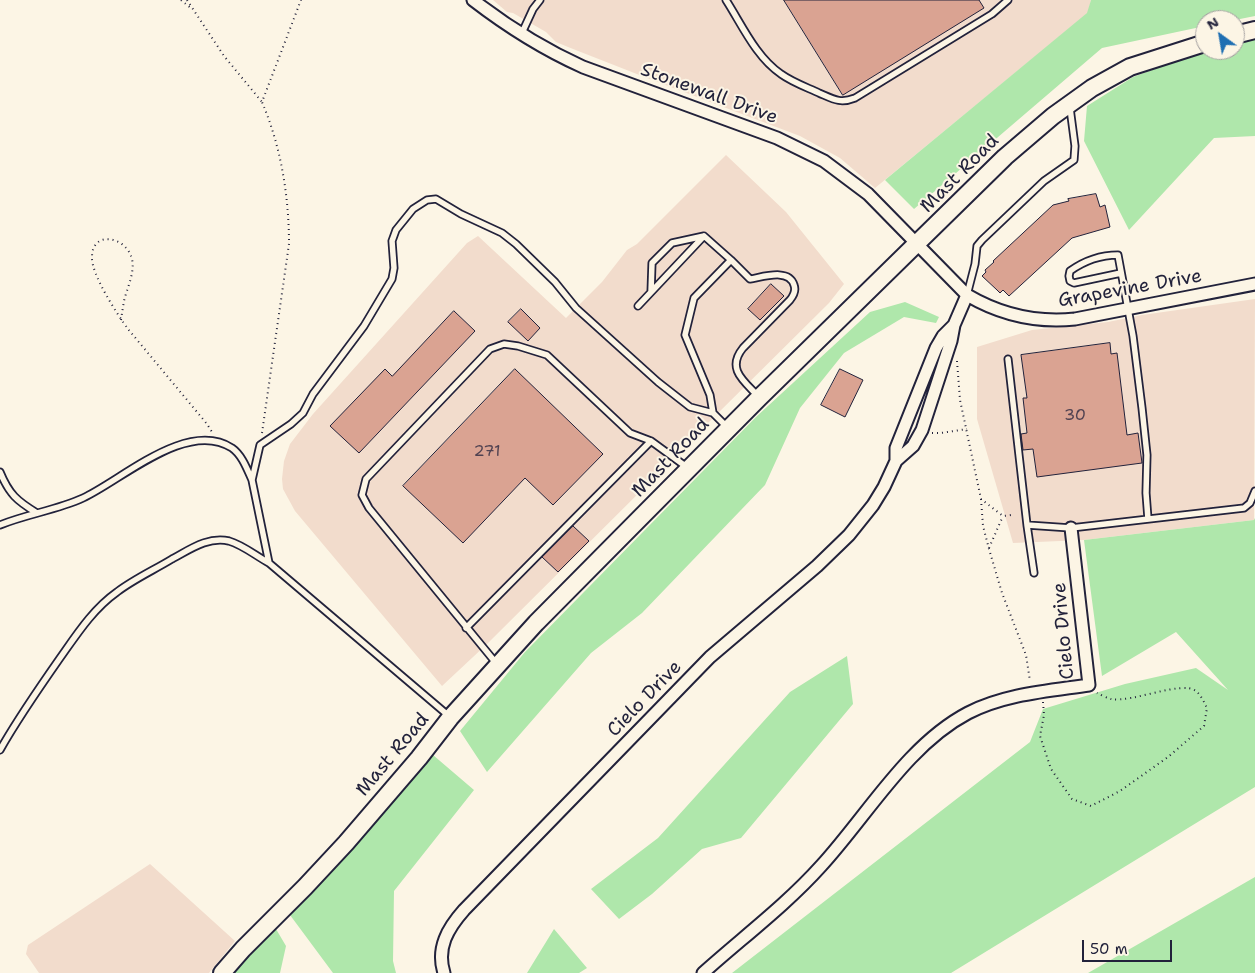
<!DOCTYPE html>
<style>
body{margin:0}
#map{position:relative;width:1255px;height:973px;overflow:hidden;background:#fcf5e5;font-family:"Shantell Sans",sans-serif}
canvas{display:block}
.north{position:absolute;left:1195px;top:10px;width:50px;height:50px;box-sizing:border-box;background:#fcf5e5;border:1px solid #a5a1a1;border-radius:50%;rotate:328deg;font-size:14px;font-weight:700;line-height:20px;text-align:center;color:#22223b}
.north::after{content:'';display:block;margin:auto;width:18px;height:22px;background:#1f6fb2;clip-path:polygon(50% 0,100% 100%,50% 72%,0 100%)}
.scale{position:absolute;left:1082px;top:940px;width:90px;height:22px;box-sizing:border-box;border:2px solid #22223b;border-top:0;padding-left:6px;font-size:15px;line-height:18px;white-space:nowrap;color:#22223b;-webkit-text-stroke:4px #fcf5e5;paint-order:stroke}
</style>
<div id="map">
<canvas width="1255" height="973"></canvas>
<div class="north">N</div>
<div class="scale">50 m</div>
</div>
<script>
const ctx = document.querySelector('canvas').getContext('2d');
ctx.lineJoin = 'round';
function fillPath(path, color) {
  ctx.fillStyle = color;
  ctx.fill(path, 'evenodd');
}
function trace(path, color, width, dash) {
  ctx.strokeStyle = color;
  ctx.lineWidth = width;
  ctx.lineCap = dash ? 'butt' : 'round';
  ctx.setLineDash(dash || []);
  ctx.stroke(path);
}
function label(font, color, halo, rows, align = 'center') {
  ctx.font = font + ' "Shantell Sans",sans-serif';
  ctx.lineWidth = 4;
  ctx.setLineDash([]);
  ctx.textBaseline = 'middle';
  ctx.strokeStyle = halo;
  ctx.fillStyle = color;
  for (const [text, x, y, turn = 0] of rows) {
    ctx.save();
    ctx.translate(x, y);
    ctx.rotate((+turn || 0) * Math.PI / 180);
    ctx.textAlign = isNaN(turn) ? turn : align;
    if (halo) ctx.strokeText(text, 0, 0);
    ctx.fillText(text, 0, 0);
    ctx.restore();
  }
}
fillPath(new Path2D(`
 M493,0H1091L1088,13L875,188L840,158L800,136L647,78L568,47L556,42L546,32L513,13L507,12Z
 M726,155L786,212L844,284L829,303L708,423L687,437L662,462V470L488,643L442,686L295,511L283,489L282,479L284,461L290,444L313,414L467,243L478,236L566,318L602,282L627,250L637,244Z
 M1255,299L1254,520L1084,540L1013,543L977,419V347L1032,330L1108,322L1142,315Z
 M150,864L235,941L209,973H39L26,954L28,945Z`), '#f2dccc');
fillPath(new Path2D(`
 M1091,0H1255V16L1235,20H1205V26L1102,48L914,209L885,180L1087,13Z
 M1255,39V136L1214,138L1129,230L1084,141L1087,106L1133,77L1198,53L1210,50H1235V44Z
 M905,302L939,317L936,323L904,317L844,353L800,408L765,485L642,613L591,653L487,772L460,731L525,652L756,417L870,312Z
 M1255,518V787L951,973H732L1030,742L1043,709L1125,684L1196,668L1228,690L1176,632L1102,676L1084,540L1254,520Z
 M847,656L853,704L741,838L702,849L652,894L619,919L591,889L658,838L790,692Z
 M433,755L474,790L394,891L393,961L396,973H333L290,915Z
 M1255,877V973H1088Z
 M276,929L286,946L280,973H233L254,949Z
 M554,929L587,968L579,973H527Z`), '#afe7ab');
const building = new Path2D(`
 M784,0H979L984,8L843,95Z
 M1096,194L1100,207L1105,205L1110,227L1072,238L1009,296L1003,290L1000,293L997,290L982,276L986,272L985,270L994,262L993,261L1053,205L1069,201L1068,199Z
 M771,284L784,296L760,320L748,309Z
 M521,309L540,328L528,341L508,322Z
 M454,311L475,331L359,453L330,426L385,369L392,376Z
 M1110,343L1111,354L1117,353L1127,435L1138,433L1142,463L1037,477L1033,449L1023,450L1021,434L1027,433L1023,398H1027L1021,355Z
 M515,369L603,454L553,505L525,478L463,543L403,486Z
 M840,369L863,380L845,417L821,405Z
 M573,526L589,541L558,572L542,557Z`);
fillPath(building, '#daa392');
trace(building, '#22223b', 1);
const lane = new Path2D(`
 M726,0C742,25 756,57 781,74C792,82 806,87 819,93C833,99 840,104 855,98L992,14L1008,0
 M521,35L533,9L540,0
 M1121,273L1074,283L1070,281L1069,276L1070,271C1084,261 1100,255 1118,255L1133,336L1142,408L1147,455L1146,493L1148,519
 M651,292L652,263L672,243L704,236
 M967,295L975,264L977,246L982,240L1044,181L1074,160L1075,146L1070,108
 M638,306L704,236L731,260
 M1008,359L1027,525L1071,528L1244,508L1250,503L1255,491
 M728,428L713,413L710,395L685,335L694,298L731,260L750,279C763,277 789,268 794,285C796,290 794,295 790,300L743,348C726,369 744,381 758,396
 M0,472C9,494 17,501 37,513
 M0,525C27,514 57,510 83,498C122,480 187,419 232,448C242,455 247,469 252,480
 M1027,525L1034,573
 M269,563L252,480L260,445L291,424L303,413L313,394L364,326L392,279L394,268L392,241L396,230L413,209L427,200L436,199L461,214L502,233L516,244L555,282L576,308L658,382L690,407L713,413
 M466,628L651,441
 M496,663L369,508L362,495L366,479L490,349L504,344L518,346L547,355L630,433L651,441L688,468
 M0,750C18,718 39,688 60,658C77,634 93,609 117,592C134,579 154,570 172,559C189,550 208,536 229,541C243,545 256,556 269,563L449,716`);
const street = new Path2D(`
 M473,0C508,27 543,49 583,67L777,138L824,161L868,194L967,295C1001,315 1037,323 1075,319L1255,284
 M896,461L913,446L922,430L951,341L954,325L967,295
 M444,973C436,948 448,928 464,910L710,657L817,566L849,535L873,505L884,487L896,461V448L936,348L943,336L954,325
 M703,973C742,938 786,905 821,866C867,816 907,745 968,713C1005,694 1048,691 1089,685L1071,528`);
const secondary = new Path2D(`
 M1235,35L1255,30
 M222,973L243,949L305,887L346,843L419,758L450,718L536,623L759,398L1005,157L1053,116L1092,88L1130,67L1205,43`);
trace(lane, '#22223b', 9);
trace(street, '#22223b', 15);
trace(secondary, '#22223b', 20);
trace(new Path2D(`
 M181,0L192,9
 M187,0L224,56L262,102
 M121,320C122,313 123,307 124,301C127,288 135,273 132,259C126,236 92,230 92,257C91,274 117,314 128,329L207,424L212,432
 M957,361L960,400L981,499L1003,516L1011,515
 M262,433L289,244C289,196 281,147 262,102L301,0
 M932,433H941L967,429
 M981,499L983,526L989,549L1002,593L1026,655L1030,681
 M989,548L1003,516
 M1043,702L1044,715L1040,736L1051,769L1072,799L1091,806L1120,791L1168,757L1204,726L1207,708C1204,702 1201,695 1196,691C1182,680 1132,703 1111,699C1107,698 1101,695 1097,693`), '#22223b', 2, [1, 4]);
trace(lane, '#fcf5e5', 5.5);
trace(street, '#fcf5e5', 11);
trace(secondary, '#fcf5e5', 16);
label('16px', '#504251', null, [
 ["30",1075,416],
 ["271",487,452]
]);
label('19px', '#22223b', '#fcf5e5', [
 ["Stonewall Drive",709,94,20],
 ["Mast Road",960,174,-45],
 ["Grapevine Drive",1130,289,-10],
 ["Mast Road",671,458,-46],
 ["Cielo Drive",1064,631,-95],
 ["Cielo Drive",645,699,-46],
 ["Mast Road",393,755,-50]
]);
</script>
